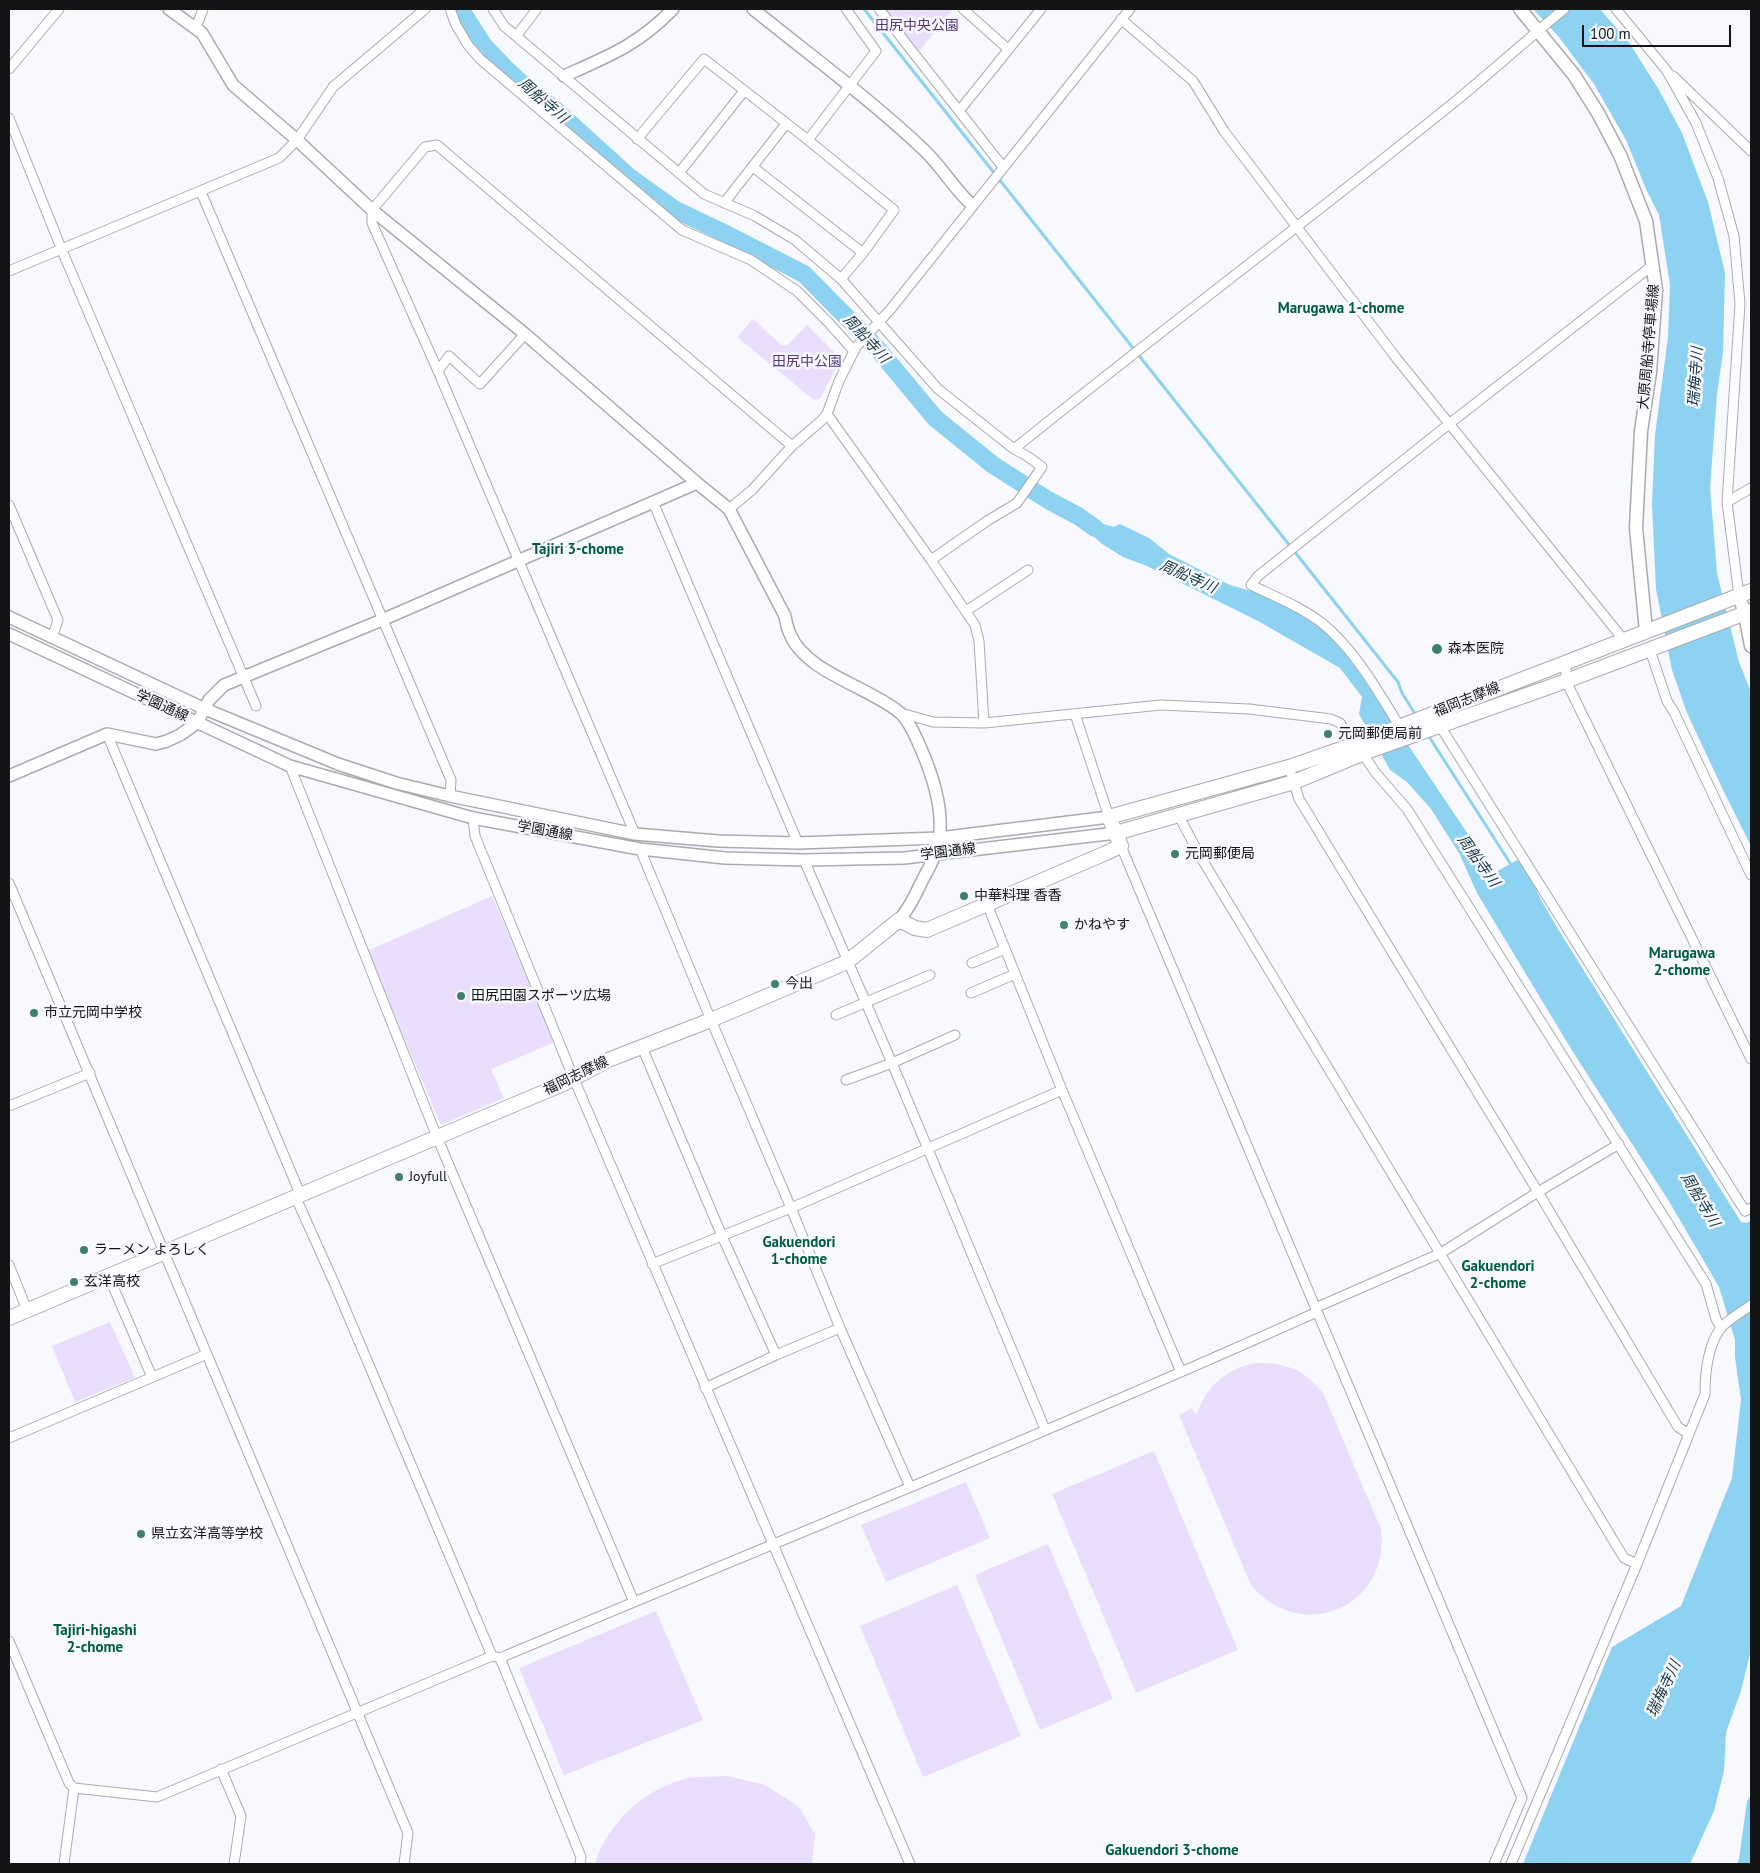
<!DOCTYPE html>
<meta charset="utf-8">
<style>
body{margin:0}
#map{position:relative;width:1760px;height:1873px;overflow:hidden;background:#f7f9fe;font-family:"PT Sans",sans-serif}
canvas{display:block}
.frame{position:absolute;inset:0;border:10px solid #131415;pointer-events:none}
.scale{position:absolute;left:1582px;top:25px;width:149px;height:22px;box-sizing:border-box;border:2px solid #131415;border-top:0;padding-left:6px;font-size:15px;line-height:18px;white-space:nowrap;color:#131415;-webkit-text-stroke:4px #f7f9fe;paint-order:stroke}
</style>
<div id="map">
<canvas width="1760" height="1873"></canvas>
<div class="frame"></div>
<div class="scale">100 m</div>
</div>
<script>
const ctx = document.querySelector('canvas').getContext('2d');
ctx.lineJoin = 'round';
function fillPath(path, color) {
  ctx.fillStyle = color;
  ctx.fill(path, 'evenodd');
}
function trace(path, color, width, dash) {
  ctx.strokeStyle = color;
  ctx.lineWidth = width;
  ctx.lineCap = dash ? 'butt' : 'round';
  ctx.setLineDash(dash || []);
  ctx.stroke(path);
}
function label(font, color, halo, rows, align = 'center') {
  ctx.font = font + ' "PT Sans","Noto Sans JP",sans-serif';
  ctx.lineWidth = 5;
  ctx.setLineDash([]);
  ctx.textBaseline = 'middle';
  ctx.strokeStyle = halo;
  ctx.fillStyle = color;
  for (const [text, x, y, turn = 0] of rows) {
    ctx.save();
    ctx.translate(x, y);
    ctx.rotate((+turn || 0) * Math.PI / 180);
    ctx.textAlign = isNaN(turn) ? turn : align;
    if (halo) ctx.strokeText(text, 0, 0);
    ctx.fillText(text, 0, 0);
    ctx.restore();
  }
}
fillPath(new Path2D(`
 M879,9H953L917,54Z
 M753,319L781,345L787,346L807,325L841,359L820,399L814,400L737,337Z
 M492,896L555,1042L491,1069L504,1098L441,1125L367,951Z
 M110,1322L135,1378L75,1402L52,1346Z
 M1257,1363C1286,1363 1304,1369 1323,1393L1381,1529C1391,1607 1301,1645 1251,1585L1179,1415L1192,1408L1196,1415C1207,1386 1226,1368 1257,1363Z
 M1154,1451L1238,1650L1136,1693L1052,1494Z
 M966,1482L990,1538L886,1582L861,1525Z
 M1048,1544L1113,1699L1040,1730L975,1575Z
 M957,1585L1021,1736L923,1777L860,1626Z
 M656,1611L703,1720L564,1775L519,1668Z
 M727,1776L765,1785L798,1806L815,1834L812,1864H595C607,1823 645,1788 688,1778C700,1776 715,1777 727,1776Z`), '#ebddfe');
fillPath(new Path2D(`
 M1533,9H1600L1630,44L1659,90L1682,133L1708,202L1725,273L1723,352L1717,394L1710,488L1717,573L1739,662L1751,692V846L1724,792L1687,713L1672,670L1656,589L1652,504L1655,435L1668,337L1670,285L1659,215L1646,189L1626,140L1594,84L1558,36Z
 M1077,510L1097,522L1114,527L1120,524L1149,538L1169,554L1230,585L1258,593L1291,609L1321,627L1345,651L1494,873L1521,858L1542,902L1561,934L1741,1222L1747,1223L1751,1220V1650L1741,1691L1726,1732L1724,1771L1714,1811L1690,1864H1523L1612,1647L1681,1606L1732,1478L1741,1400L1735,1357V1340L1719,1287L1670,1203L1573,1052L1477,893L1459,853L1431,809L1407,782L1390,770L1359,714L1362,697L1340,668L1258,621L1147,566L1123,557L1102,544L1075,520Z
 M1751,1795V1864H1737L1739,1859L1747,1801Z`), '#8ed2f1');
trace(new Path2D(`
 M864,9L1398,682L1402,693L1417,717
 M1428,735L1512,866`), '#8ed2f1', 3);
trace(new Path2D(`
 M460,9L484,46L508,71L531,92L552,107L628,176L674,209L724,233L804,274L876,347L935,418L993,465L1048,500L1078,516L1095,528`), '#8ed2f1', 18);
const minor = new Path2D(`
 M450,9L456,25L468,45L480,59L682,230L751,260L797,291L829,323L854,351
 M493,9L504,26L704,194L755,216L795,240L841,279L938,389L1014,449L1027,456L1042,467L1017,503L987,521L931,560
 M879,9L1003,167
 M963,9L1008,49
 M1616,9L1667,71L1696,123L1718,178L1734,236L1740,304L1727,502L1739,596
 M1121,19L1193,81L1224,131L1397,359L1623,639
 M196,28L203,9
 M517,35L537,9
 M9,69L59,9
 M1673,76L1751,151
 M959,111L1041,9
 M9,118L61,248L256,706
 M637,139L704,59L808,140L876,51L846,9
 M808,140L894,210L863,253L841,279
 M753,167L863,253
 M679,173L744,91
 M201,192L451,780L450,796
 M724,203L786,124
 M9,271L279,158L297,140L333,87L425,9
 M438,371L449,356L480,384L525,334
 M827,414L931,560L975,625L979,641L984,723
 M1014,449C1160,331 1311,218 1457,100C1493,70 1528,39 1564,9
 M653,502L798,843
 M1727,502L1751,488
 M9,505L58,620L52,638
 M729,509L752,490L792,446L822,420L827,414L839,381L856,347L890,310L1130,9
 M966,611L1028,570
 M1650,650L1667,701L1674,712L1751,875
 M1566,661V681L1751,1059
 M901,713L933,722L984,723L1161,705L1249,709L1331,719L1340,723L1355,744
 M1075,714L1109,817
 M1440,726L1745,1211L1751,1208
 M1400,727C1378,691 1355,650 1322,623C1301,607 1274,596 1251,585L1258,576L1449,424L1653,265
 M107,734L301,1196
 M1363,754L1375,772L1407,809L1706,1284L1716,1319L1721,1328
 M290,766L437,1137L634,1602
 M1289,767L1299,799L1538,1192L1678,1427L1689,1434
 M1179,816L1200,856L1624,1558L1637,1564
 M473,818L475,836L574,1079L910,1864
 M635,834L438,371L372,223V210L425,147L437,145L792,446
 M1121,846L1522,1798L1494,1864
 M640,849L711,1020L791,1208L840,1328L910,1487
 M804,860L892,1063L1045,1429
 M9,883L408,1833L404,1864
 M987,904L1062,1090L1181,1372
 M972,963L1005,949
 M971,993L1015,974
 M836,1015L930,975
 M642,1047L722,1236L776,1355
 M846,1080L892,1063L955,1035
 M9,1106L90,1073
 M296,1198L336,1287L492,1656
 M652,1264L791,1208L1062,1090
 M9,1265L27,1310
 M109,1277L152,1377
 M1315,1308L1441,1253L1538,1192L1619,1144
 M705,1388L776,1355L840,1328
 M9,1438L207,1354
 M9,1641L69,1783L74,1788L157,1797L492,1656L500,1658C772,1544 1047,1433 1317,1312
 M500,1658L581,1857L580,1864
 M221,1769L241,1816L234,1864
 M64,1864L74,1788
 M1511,1864L1637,1564L1705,1394C1705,1373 1707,1348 1720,1329C1727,1320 1742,1312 1751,1305`);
const tertiary = new Path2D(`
 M169,9L202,33L233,85L297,140L372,210L525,334L697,483L729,509L785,616C786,622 787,628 790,634C805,672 869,687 899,712C909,719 917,740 922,751C933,777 944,810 939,839C937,854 929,868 922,881C916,894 909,909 899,920
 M753,9C810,55 870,99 924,150C942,167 954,189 972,205
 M564,76C609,56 638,45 673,9
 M9,617L205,709L338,764L396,783L450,796L635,834L718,841L798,843L939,838L1109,817
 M9,634L290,766L473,818L640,849L725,858L804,860L904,858L1116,833
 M9,776L107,734L156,744L167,741L180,735L197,723L209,700L224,685L382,620L697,483`);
const secondary = new Path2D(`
 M1520,9L1574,75L1598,113L1620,155L1646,221L1656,290L1650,372L1641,431L1636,528L1646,631
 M1739,596L1745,614L1751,646`);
const primary = new Path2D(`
 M1116,833L1294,782L1369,751L1566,681L1751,611
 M9,1318L563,1084L608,1060L711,1020L847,962L899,920L915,928L927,930L1106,853L1121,846L1109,817L1289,767L1355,744L1751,591`);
trace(minor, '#a9abaf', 11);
trace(tertiary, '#a9abaf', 14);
trace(secondary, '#a9abaf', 15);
trace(primary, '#a9abaf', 16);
trace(minor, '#fff', 9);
trace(tertiary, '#fff', 11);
trace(secondary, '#fff', 12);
trace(primary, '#fff', 14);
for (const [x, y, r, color] of [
 [1437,649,6,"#407f6e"],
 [1328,734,5,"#407f6e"],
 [1175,854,5,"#407f6e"],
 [964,896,5,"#407f6e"],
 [1064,925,5,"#407f6e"],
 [775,984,5,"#407f6e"],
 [461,996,5,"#407f6e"],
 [34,1013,5,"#407f6e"],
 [399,1177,5,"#407f6e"],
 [84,1250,5,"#407f6e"],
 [74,1282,5,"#407f6e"],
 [141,1534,5,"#407f6e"]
]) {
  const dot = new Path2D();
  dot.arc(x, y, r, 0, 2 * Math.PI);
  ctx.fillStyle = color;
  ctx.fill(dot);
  trace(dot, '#f7f9fe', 2);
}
label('14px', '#573779', '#f7f9fe', [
 ["田尻中央公園",917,26],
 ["田尻中公園",807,362]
]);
label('14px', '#131415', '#f7f9fe', [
 ["大原周船寺停車場線",1649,347,-85],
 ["福岡志摩線",1467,700,-22],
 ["学園通線",162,706,25],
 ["学園通線",545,831,10],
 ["学園通線",948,852,-7],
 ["福岡志摩線",576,1076,-26]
]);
label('14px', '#131415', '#f7f9fe', [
 ["森本医院",1448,649],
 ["元岡郵便局前",1338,734],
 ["元岡郵便局",1185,854],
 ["中華料理 香香",974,896],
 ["かねやす",1074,925],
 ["今出",785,984],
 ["田尻田園スポーツ広場",471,996],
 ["市立元岡中学校",44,1013],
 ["Joyfull",409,1177],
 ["ラーメン よろしく",94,1250],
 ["玄洋高校",84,1282],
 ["県立玄洋高等学校",151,1534]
], 'left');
label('italic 15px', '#183745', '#f7f9fe', [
 ["周船寺川",543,101,41],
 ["周船寺川",866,339,47],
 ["瑞梅寺川",1696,377,-86],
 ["周船寺川",1188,577,24],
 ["周船寺川",1478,861,54],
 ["周船寺川",1700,1200,59],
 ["瑞梅寺川",1664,1689,-65]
]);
label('bold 15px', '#015b49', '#f7f9fe', [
 ["Marugawa 1-chome",1341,309],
 ["Tajiri 3-chome",578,550],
 ["Marugawa",1682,954],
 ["2-chome",1682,971],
 ["Gakuendori",799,1243],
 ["1-chome",799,1260],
 ["Gakuendori",1498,1267],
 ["2-chome",1498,1284],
 ["Tajiri-higashi",95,1631],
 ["2-chome",95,1648],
 ["Gakuendori 3-chome",1172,1851]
]);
</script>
